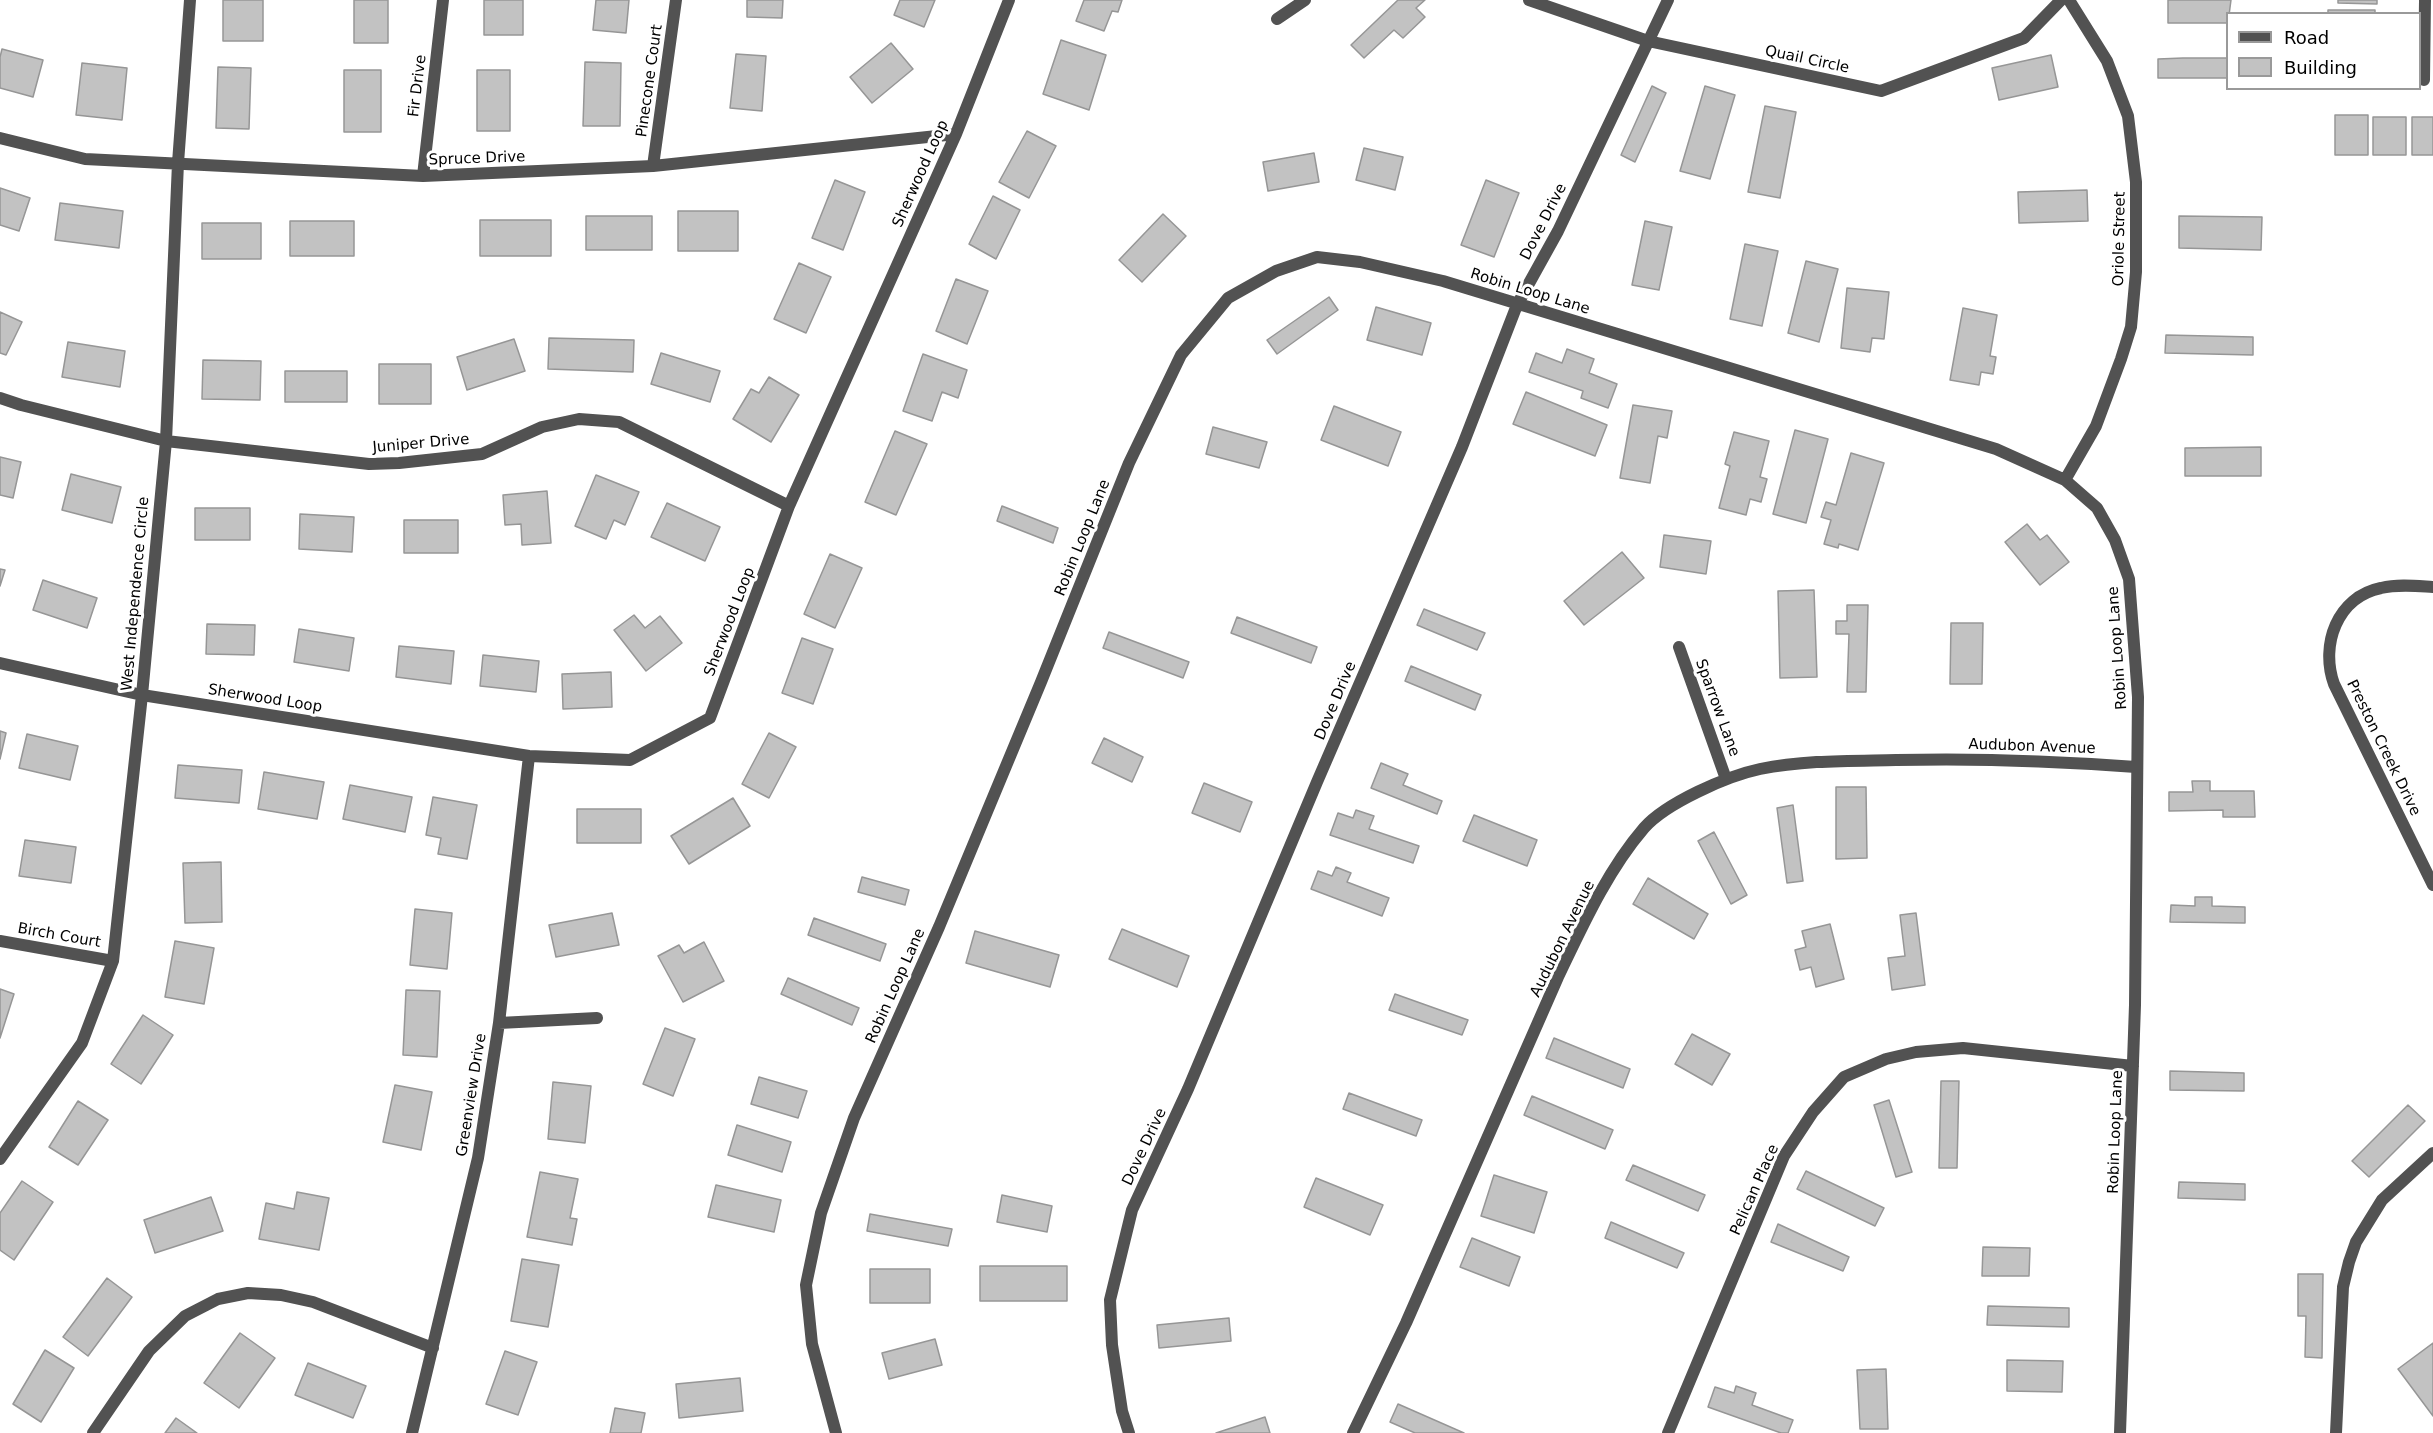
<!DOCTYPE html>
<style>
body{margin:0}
#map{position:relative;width:2433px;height:1433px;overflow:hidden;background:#fff;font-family:"DejaVu Sans",sans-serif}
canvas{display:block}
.legend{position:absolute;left:2226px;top:12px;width:195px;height:78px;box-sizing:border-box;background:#fff;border:2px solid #999;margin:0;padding:8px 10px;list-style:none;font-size:18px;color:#000}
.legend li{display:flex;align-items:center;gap:12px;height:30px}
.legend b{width:30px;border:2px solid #999}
</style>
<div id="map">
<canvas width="2433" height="1433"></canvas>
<ul class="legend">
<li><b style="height:8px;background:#525252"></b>Road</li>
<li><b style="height:16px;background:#c2c2c2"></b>Building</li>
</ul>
</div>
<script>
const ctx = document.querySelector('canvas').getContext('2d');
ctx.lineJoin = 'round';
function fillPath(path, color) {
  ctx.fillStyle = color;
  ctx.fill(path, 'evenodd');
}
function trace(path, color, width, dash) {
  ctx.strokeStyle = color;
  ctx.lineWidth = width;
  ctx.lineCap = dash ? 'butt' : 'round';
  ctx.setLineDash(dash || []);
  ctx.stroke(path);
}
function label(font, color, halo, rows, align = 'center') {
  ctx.font = font + ' "DejaVu Sans",sans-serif';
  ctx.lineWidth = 6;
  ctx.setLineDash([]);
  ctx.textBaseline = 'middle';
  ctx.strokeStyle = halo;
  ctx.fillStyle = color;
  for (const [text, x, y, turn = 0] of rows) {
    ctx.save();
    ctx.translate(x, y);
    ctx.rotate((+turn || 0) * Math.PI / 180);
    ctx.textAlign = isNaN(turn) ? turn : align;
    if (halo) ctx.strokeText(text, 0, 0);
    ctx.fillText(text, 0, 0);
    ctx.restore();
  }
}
const building = new Path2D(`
 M223,0H263V41H223Z
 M354,0H388V43H354Z
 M484,0H523V35H484Z
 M596,0H629L626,33L593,30Z
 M747,0H783L782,18L747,17Z
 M900,0H935L924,27L894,15Z
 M1084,0H1122L1118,12L1112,11L1104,31L1076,21Z
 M1398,0H1425L1416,8L1425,17L1403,38L1394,30L1364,58L1351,45Z
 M2168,0H2231L2228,23H2168Z
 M2338,0H2377V4L2338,3Z
 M2328,10H2375V14H2328Z
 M1061,40L1106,55L1089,110L1043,94Z
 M891,43L913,69L872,103L850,77Z
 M2,49L43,60L33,97L0,88V57Z
 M736,54L766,56L762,111L730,108Z
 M2051,55L2058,87L1999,100L1992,68Z
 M2183,58H2228V78H2158V59Z
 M585,62L621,63L620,126H583Z
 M82,63L127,68L122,120L76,115Z
 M218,67L251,68L249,129L216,128Z
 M344,70H381V132H344Z
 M477,70H510V131H477Z
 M1652,86L1666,93L1635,162L1621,155Z
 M1705,86L1735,95L1710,179L1680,171Z
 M1765,106L1796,112L1780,198L1748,192Z
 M2335,115H2368V155H2335Z
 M2373,117H2406V155H2373Z
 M2412,117H2433V155H2412Z
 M1027,131L1056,146L1029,198L999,182Z
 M1364,148L1403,157L1395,190L1356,180Z
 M1314,153L1319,182L1268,191L1263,162Z
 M835,180L865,192L843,250L812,238Z
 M1486,180L1519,193L1494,257L1461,245Z
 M0,188L30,198L19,231L0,225Z
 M2087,190L2088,221L2019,223L2018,192Z
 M993,196L1020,210L996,259L969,244Z
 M60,203L123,211L119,248L55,240Z
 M678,211H738V251H678Z
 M1163,214L1186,236L1142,282L1119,260Z
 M586,216H652V250H586Z
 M2179,216L2262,217L2261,250L2179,248Z
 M480,220H551V256H480Z
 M290,221H354V256H290Z
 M1645,221L1672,227L1659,290L1632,285Z
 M202,223H261V259H202Z
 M1745,244L1778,251L1762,326L1730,319Z
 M1806,261L1838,269L1819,342L1788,333Z
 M799,263L831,277L806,333L774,319Z
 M956,279L988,291L967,344L936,331Z
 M1847,288L1889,292L1884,339L1872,338L1870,352L1841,348Z
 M1329,297L1338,310L1277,354L1267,340Z
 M1376,307L1431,323L1422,355L1367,340Z
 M1963,308L1997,315L1990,356L1996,357L1993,374L1981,372L1979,385L1950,380Z
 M0,312L22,322L6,355L0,353Z
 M2166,335L2253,337V355L2165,353Z
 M549,338L634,340L633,372L548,369Z
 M514,339L525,371L467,390L457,357Z
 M68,342L125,351L120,387L62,377Z
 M1567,349L1594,359L1589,373L1617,384L1608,408L1581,398L1583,391L1529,372L1536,353L1562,363Z
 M661,353L720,371L710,402L651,384Z
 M923,354L967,370L958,398L942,392L932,421L903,411Z
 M203,360L261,361L260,400L202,399Z
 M379,364H431V404H379Z
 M285,371H347V402H285Z
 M769,377L799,395L771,442L733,419L751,389L759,393Z
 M1526,392L1607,425L1595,456L1513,424Z
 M1633,405L1672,411L1667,438L1658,436L1650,483L1620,478Z
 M1334,406L1401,432L1388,466L1321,440Z
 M1213,427L1267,442L1259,468L1206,454Z
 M1795,430L1828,439L1806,523L1773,514Z
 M895,431L927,444L896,515L865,502Z
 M1734,432L1769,441L1760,477L1767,479L1761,502L1750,499L1746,515L1719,508L1730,466L1725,464Z
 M2261,447V476H2185V448Z
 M1851,453L1884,463L1858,550L1839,544L1838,548L1824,544L1831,520L1821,517L1826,502L1836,505Z
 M0,457L21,462L13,498L0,495Z
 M71,474L121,487L112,523L62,510Z
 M596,475L639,492L625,525L614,520L606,539L575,526Z
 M547,491L551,543L522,545L521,524L505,525L503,495Z
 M667,503L720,527L705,561L651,537Z
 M1002,506L1058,528L1053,543L997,521Z
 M195,508H250V540H195Z
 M300,514L354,517L352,552L299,549Z
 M404,520H458V553H404Z
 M2027,524L2040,540L2047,535L2069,562L2040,585L2005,542Z
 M1664,535L1711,541L1706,574L1660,567Z
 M1622,552L1644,578L1584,625L1564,601Z
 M830,554L862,568L835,628L804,614Z
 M0,569L5,570L0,586Z
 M43,580L97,598L87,628L33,610Z
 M1814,590L1817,677L1780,678L1778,591Z
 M1847,605H1868L1866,692H1847L1849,634H1836V621H1847Z
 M1424,609L1485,633L1477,650L1417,625Z
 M634,615L645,628L660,616L682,643L646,671L614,630Z
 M1237,617L1317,647L1311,663L1231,633Z
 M1951,623H1983L1982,684H1950Z
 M207,624L255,625L254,655L206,654Z
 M299,629L354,638L349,671L294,662Z
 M1109,632L1189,662L1183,678L1103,648Z
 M802,638L833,649L813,704L782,693Z
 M399,646L454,651L451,684L396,677Z
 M483,655L539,661L536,692L480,686Z
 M1411,666L1481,695L1475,710L1405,681Z
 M611,672L612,707L563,709L562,674Z
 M0,731L6,733L0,759Z
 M769,733L796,747L769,798L742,784Z
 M27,734L78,746L70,780L19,768Z
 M1104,738L1143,757L1132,782L1092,763Z
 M1381,763L1408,774L1403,785L1442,801L1437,814L1371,788Z
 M178,765L242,770L239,803L175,798Z
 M264,772L324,782L317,819L258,809Z
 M2192,781H2210V791H2254L2255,817H2223V810L2169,811V792H2193Z
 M1204,783L1252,802L1240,832L1192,813Z
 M350,785L412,797L405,832L343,819Z
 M1836,787H1866L1867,858L1836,859Z
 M433,797L477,805L467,859L438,854L441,838L426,835Z
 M733,798L750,826L689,864L671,836Z
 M1793,805L1803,881L1787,883L1777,808Z
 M577,809H641V843H577Z
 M1356,810L1374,816L1369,829L1419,846L1413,863L1330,835L1338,813L1353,818Z
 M1474,815L1537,840L1527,866L1463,841Z
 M1714,832L1747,895L1731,904L1698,841Z
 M25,840L76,847L71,883L19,876Z
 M221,862L222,922L185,923L183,863Z
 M1336,867L1351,873L1347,882L1389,898L1382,916L1311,889L1318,871L1332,876Z
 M862,877L909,890L905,905L858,892Z
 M1648,878L1708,914L1694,939L1633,904Z
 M2195,897H2212V906L2245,907V923L2170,922L2171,905L2195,906Z
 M415,909L452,913L447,969L410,965Z
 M612,913L619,945L556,957L549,925Z
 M1916,913L1925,985L1892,990L1888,958L1905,956L1900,915Z
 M814,918L886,944L880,961L808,935Z
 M1830,924L1844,979L1816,987L1811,967L1800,970L1795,950L1806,947L1802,931Z
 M1122,929L1189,956L1177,987L1109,959Z
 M975,931L1059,955L1050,987L966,963Z
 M175,941L214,948L204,1004L165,997Z
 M704,942L724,981L683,1002L658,956L679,945L684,953Z
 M788,978L859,1008L852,1025L781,994Z
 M0,989L14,994L0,1038Z
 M406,990L440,991L437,1057L403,1055Z
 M1395,994L1468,1020L1462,1035L1389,1010Z
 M143,1015L173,1035L141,1084L111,1064Z
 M665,1028L695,1039L673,1096L643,1084Z
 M1692,1034L1730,1054L1712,1085L1675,1064Z
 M1554,1038L1630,1069L1623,1088L1546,1058Z
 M2170,1071L2244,1073V1091L2170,1090Z
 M759,1077L807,1091L798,1118L751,1104Z
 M1941,1081H1959L1957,1168H1939Z
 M553,1082L591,1086L585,1143L548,1139Z
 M395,1085L432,1092L421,1150L383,1142Z
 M1349,1093L1422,1120L1416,1136L1343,1109Z
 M1532,1096L1613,1130L1605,1149L1524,1115Z
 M1889,1100L1912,1172L1896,1177L1874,1105Z
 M78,1101L108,1120L78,1165L49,1147Z
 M2408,1105L2425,1121L2369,1177L2352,1161Z
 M737,1125L791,1142L782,1172L728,1155Z
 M1633,1165L1705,1195L1698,1211L1626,1180Z
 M1806,1171L1884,1208L1875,1226L1797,1189Z
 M540,1172L578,1179L570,1218L577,1219L572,1245L527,1237Z
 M1494,1175L1547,1192L1534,1233L1481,1216Z
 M1316,1178L1383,1205L1370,1235L1304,1207Z
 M22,1181L53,1202L14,1260L0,1250V1213Z
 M2179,1182L2245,1184V1200L2178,1198Z
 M716,1185L781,1200L774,1232L708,1217Z
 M297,1192L329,1198L319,1250L259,1239L266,1203L294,1209Z
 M1002,1195L1052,1206L1047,1232L997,1222Z
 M211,1197L223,1231L155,1253L144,1220Z
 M870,1214L952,1229L948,1246L867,1231Z
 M1611,1222L1684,1253L1677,1268L1605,1238Z
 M1778,1224L1849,1257L1843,1271L1771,1242Z
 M1472,1238L1520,1257L1509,1286L1460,1267Z
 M1983,1247L2030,1248L2029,1276H1982Z
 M522,1259L559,1265L548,1327L511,1321Z
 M980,1266H1067V1301H980Z
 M870,1269H930V1303H870Z
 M2298,1274H2323L2322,1358L2305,1357L2306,1316H2298Z
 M107,1278L132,1297L88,1356L63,1337Z
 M1988,1306L2069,1308V1327L1987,1325Z
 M1229,1318L1231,1341L1159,1348L1157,1325Z
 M240,1333L275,1358L239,1408L204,1383Z
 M935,1339L942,1365L889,1379L882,1353Z
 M2433,1343V1416L2398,1369Z
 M45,1350L74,1368L41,1422L13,1404Z
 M505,1351L537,1362L518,1415L486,1404Z
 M2007,1360L2063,1361L2062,1392L2007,1391Z
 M308,1363L366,1386L353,1418L295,1395Z
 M1886,1369L1888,1429H1860L1857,1370Z
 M740,1378L743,1411L679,1418L676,1384Z
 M1736,1386L1756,1393L1752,1405L1793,1420L1788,1433H1781L1708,1407L1715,1387L1734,1393Z
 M1398,1404L1464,1433H1415L1390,1422Z
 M615,1408L645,1413L641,1433H610Z
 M1265,1417L1270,1433H1216Z
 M176,1418L197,1433H165Z`);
fillPath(building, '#c2c2c2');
trace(building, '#969696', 1.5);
trace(new Path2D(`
 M1529,0L1648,41L1881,91L2024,38L2061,0
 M1277,19L1305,0
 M2424,80L2425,0
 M0,138L85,159L423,176L653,166L956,134
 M653,166L676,0
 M423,176L443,0
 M0,398L21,405L166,441L369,464L399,463L482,454L542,427L579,419L619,422L789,506
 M2065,480L2096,426L2121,359L2131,327L2136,272V182L2128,116L2107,61L2069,0
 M2433,587C2416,586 2398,584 2381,588C2337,597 2320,645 2334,684L2433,885
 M1679,647L1726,779
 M0,663L142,695L529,756L630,760L710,718L789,506L956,134L1009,0
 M0,941L113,961
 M499,1023L597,1018
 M0,1159L82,1043L113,961L142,695L166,441L178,163L190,0
 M93,1433L149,1351L185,1316L218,1299L248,1293L281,1295L313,1302L433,1348
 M412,1433L478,1158L499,1023L529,756
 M836,1433L812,1344L806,1285L821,1213L854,1118L939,927L1041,682L1129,463L1181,355L1228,298L1276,271L1317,257L1360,262L1443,281L1996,449L2065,480L2097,508L2115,540L2129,579L2138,697L2135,1005L2120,1433
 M1129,1433L1122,1411L1112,1345L1110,1300L1132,1210L1188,1089L1317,782L1462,447L1517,305L1558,231L1668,0
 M1353,1433L1406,1323L1558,977C1582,927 1607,871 1644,828C1666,803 1727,776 1760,769C1805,760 1851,761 1896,760C1976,758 2057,761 2136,767
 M1668,1433L1784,1156L1813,1112L1844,1077L1886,1059L1916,1052L1963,1048L2133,1066
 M2336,1433L2343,1287L2349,1262L2356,1242L2382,1200L2433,1153`), '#525252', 12);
label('15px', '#000', '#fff', [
 ["Quail Circle",1807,60,12],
 ["Pinecone Court",650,81,-82],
 ["Fir Drive",418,86,-83],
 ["Spruce Drive",477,159,-2],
 ["Sherwood Loop",921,174,-66],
 ["Dove Drive",1544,222,-63],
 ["Oriole Street",2120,239,-89],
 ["Robin Loop Lane",1530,292,17],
 ["Juniper Drive",421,444,-5],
 ["Robin Loop Lane",1083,538,-68],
 ["West Independence Circle",136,594,-85],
 ["Sherwood Loop",730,622,-69],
 ["Robin Loop Lane",2118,648,-94],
 ["Sherwood Loop",265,699,9],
 ["Dove Drive",1336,701,-67],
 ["Sparrow Lane",1717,708,70],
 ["Audubon Avenue",2032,747,2],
 ["Preston Creek Drive",2383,748,64],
 ["Birch Court",59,936,10],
 ["Audubon Avenue",1563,939,-64],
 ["Robin Loop Lane",896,986,-66],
 ["Greenview Drive",472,1095,-81],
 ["Robin Loop Lane",2116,1132,-88],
 ["Dove Drive",1145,1147,-65],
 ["Pelican Place",1755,1190,-66]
]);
</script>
